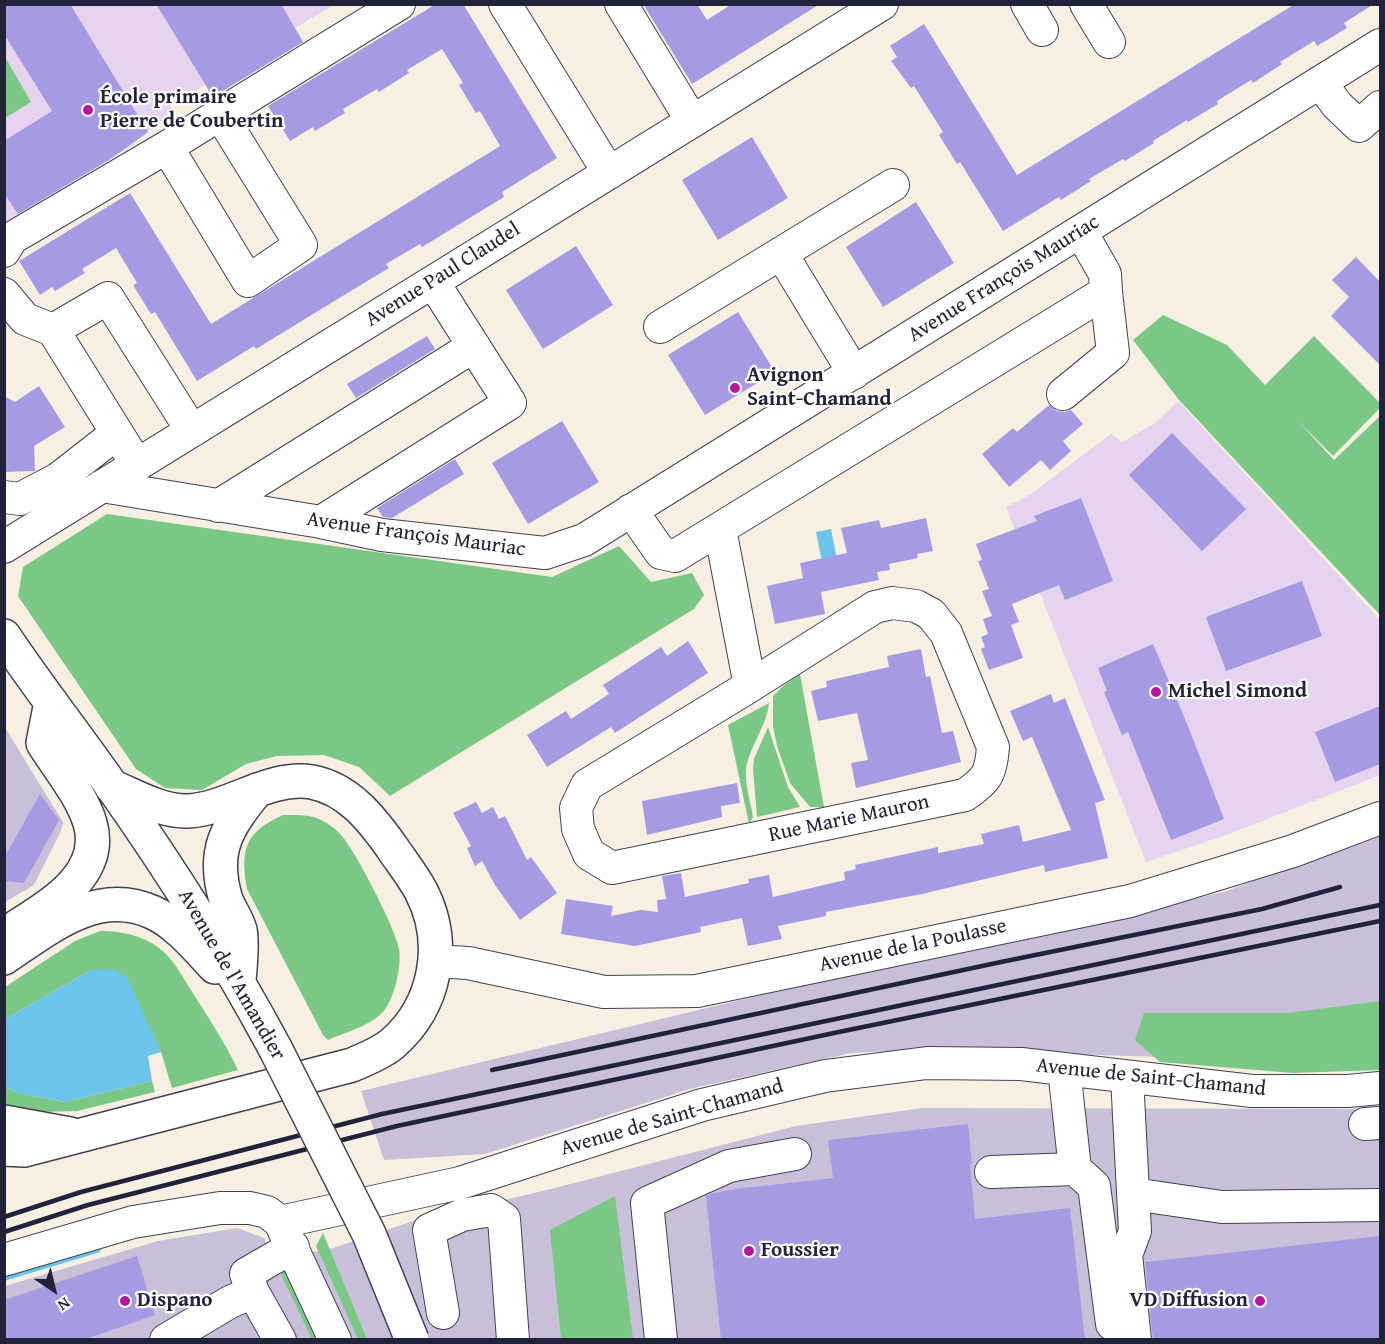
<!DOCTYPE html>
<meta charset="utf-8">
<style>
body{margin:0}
#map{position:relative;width:1385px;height:1344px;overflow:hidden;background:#f7f0e2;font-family:"Gentium Book Plus",serif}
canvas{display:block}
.frame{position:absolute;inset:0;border:6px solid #22223b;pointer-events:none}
.north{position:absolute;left:24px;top:1260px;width:60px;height:60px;-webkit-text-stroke:4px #fff;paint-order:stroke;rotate:145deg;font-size:16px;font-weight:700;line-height:24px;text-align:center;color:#22223b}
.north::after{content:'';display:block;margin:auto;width:21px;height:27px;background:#22223b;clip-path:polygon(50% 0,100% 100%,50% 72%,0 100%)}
</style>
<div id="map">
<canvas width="1385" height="1344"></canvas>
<div class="frame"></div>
<div class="north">N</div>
</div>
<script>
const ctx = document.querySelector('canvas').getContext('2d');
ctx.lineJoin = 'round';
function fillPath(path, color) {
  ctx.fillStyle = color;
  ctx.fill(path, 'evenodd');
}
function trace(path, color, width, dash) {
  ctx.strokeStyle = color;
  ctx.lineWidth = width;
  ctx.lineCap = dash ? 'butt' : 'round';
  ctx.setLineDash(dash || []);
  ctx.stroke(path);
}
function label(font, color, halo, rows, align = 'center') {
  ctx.font = font + ' "Gentium Book Plus",serif';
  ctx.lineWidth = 4.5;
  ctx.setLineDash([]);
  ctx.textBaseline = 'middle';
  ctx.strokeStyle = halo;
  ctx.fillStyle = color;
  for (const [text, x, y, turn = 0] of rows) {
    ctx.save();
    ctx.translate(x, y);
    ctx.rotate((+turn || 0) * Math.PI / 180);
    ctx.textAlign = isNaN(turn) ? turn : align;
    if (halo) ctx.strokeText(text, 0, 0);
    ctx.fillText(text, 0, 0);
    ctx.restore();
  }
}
fillPath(new Path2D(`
 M5,5H334L295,28L303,41L213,96L205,85L170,106L175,114L145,133L133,145L5,222Z
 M1178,401L1380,620V775L1229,834L1146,862L1006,507L1031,494L1111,434L1122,442L1154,424Z`), '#e6d3f0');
fillPath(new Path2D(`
 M4,726L63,822L61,831L34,885L5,902Z
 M1380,833V1065L934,1049L851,1053L690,1089L485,1154L384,1160L361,1091L786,989L1224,892Z
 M1380,1106V1339L5,1340V1286L158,1241L237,1228L264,1238L276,1260L333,1248L410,1222L551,1189L796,1126L922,1108L1354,1109Z`), '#c8c0d8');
fillPath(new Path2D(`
 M5,57L31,102L5,118H4Z
 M1163,315L1227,345L1265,385L1314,336L1380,403V408L1333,456L1298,421L1334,460L1380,416V615L1179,400L1133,340Z
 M107,514L552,577L619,546L651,582L692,573L704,595L694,609L390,796L359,767L324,755L277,756L246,764L202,790L165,788L136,769L18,596L23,567Z
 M800,674L824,807H810L790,783L777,746L773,726V696L783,686Z
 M769,703C767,726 748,749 746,770C745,785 751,803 753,817L749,824L728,725Z
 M768,727L788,787L800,807L757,817L753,768L754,759Z
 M283,815C297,815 311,814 323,821C329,824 337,830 341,835C355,850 396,929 399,949C402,966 394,1001 382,1013C368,1027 345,1032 328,1040L323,1035L247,889C240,849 245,832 283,815Z
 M100,931C123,931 146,936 164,952C175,962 183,978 191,990C207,1016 225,1042 238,1070L172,1088L161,1052L91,970L5,1019V987L75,941Z
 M1380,1001V1070L1293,1073L1160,1062L1135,1040L1144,1013H1288Z
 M152,1081L155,1092L77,1111L39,1112L5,1105L4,1087L19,1093L65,1102Z
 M615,1196L633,1339H561L550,1230Z
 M323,1233L364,1332L367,1339H358L316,1246Z
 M280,1272H289L324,1339H312Z`), '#7bc785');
fillPath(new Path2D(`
 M831,529L837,559L822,562L816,532Z
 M112,969L127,977L161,1052L148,1056L152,1081L65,1102L19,1093L5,1087V1019L91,970Z`), '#6bc4e9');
trace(new Path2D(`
 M4,1277L97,1249`), '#6bc4e9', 8);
fillPath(new Path2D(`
 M4,4H70L148,132L109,160L18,214L4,193V141L52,111L4,34Z
 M156,4H281L303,42L213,97Z
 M436,4H463L557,158L502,192L504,197L422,247L420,244L386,264L389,268L336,300L256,349L254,346L197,381L155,312L151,314L133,285L137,283L116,248L82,269L85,273L55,291L52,287L40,295L19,261L130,193L211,324L500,146L480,111L476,113L459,85L463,83L442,49L407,70L409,73L379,92L377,89L343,109L345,113L315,131L313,127L290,141L268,106Z
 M643,4H697L707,20L732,4H820L692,84Z
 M1295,4H1374L1344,23L1347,28L1317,46L1314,41L1280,62L1282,64L1253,83L1251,80L1217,101L1218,104L1188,122L1187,120L1153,141L1154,143L1125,161L1123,159L1089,179L1091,181L1061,200L1059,197L1003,231L960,162L957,164L939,135L943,132L914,86L911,88L891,61L897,57L890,46L924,24L1017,175Z
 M752,137L788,198L718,240L682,180Z
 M916,202L954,263L883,307L846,247Z
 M576,246L613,305L543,349L506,290Z
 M1356,257L1380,282V365L1331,316L1349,297L1332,280Z
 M738,312L775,372L705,415L668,355Z
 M427,336L435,349L356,398L347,384Z
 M39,386L65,427L34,446L35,471L4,472V396L15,402Z
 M1049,405L1057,411L1065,412L1071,410L1083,424L1063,441L1071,451L1050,470L1041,460L1009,487L982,454L1013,428L1017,432Z
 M562,421L599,482L528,524L492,463Z
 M1172,433L1246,509L1202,551L1129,475Z
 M455,459L464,474L392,518L383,517L377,508Z
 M1081,498L1113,581L1065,600L1059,585L1012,604L1019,622L1011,625L1023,658L989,670L981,649L985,647L981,637L988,634L983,619L992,616L982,591L989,589L978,561L982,560L976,544L1037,521L1034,516Z
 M926,518L933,551L917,554L918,558L889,564L890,570L877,572L879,580L821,592L825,614L775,624L767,586L803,578L800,563L847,553L841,528L879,520L881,528Z
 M1302,581L1322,636L1226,671L1206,617Z
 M688,641L708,673L615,733L611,727L547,767L527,735L566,711L571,719L609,694L603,685L661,647L667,656Z
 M1153,644L1188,726L1224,819L1171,840L1128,732L1122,735L1104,692L1107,691L1098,668Z
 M921,649L926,677L930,676L942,733L953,731L961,762L856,788L851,763L868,760L857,713L818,721L811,691L827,687L826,681L889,667L887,656Z
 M1051,694L1054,703L1065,698L1105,800L1095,803L1108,858L1045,872L1044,865L922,894L826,912V916L778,926L782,939L748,946L742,918L700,927L701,932L635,946L561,934L566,899L613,906L611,916L641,910L658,912L657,900L666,899L662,876L681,873L685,897L749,883L748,879L769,875L773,897L845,880L844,872L856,869L855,865L938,847V853L984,844L981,834L1019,825L1023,842L1071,830L1032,737L1023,741L1010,711Z
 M1380,706V764L1335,782L1315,732Z
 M737,783L740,803L721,806L722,817L647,835L642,801Z
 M40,794L59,820L24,883L4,881V858Z
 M476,802L482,813L493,807L499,819L505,816L527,860L531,857L557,893L520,920L495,885L482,861L475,866L467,848L471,846L453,813Z
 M968,1124L972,1164H970L975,1219L1070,1208L1085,1340H721L706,1196L714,1193L736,1189L833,1178L828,1140Z
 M1380,1236V1340H1153L1145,1262Z
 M137,1256L155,1315L83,1340H4V1300Z`), '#a69ae2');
const minor = new Path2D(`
 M505,4L609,173
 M621,4L692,121
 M1027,4L1042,30
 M1086,4L1109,42
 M1320,82L1337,105L1359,126L1380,107
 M167,147L248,281L301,245L220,114
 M4,251L12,238L167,147L399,4
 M781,253L854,373
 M4,294L25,319L53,330
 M660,327L893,185
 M1063,394L1113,353L1106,292
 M137,465L53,330L108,298L192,431
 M102,486L321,522L382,535L545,553L584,540L1380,45
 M4,497L20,499L58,479L117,433
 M218,506L474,346
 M631,510L661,553L675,556L1106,292L1105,274L1081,232
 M321,522L510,403L433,282
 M720,529L750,686L587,785L576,808L578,829L589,854L612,868L965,795C987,780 991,774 993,747L946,633L931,614L916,606L892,603L875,607L750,686
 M4,547L882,4
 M435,961L468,963L604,992L697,991L1130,901L1293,851L1380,818
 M1127,1077L1135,1231L1126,1255L1135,1340
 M1365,1124L1380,1123
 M1075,1169L1094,1186L1112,1324
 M991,1172L1075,1169L1064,1069
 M1133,1194L1222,1207L1379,1205
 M280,1222L460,1183L702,1105L825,1076L927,1063L1021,1064L1252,1091H1348L1380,1088
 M4,1260L133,1222L220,1208H250L267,1212L280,1222L335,1340
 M443,1313L429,1230L462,1215L491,1210L504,1219L513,1340
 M166,1340L230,1302L253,1292
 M280,1340L253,1292L246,1274L293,1247
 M661,1340L647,1203L729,1166L795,1154`);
const major = new Path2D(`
 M4,636C38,687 76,735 111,785C171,870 226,957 275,1048
 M4,935C43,909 106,878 90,823C82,796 58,767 43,743L51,702
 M4,958C48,929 96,887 152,912C177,923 197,948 215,967
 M239,981C240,967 243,943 240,930C237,919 230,910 226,900C211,851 227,827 257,790
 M4,1122L70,1134
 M4,1149L24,1150L352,1065C365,1059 380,1054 392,1044C436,1006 448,943 421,891C413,876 401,861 391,846C371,818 348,789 312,782C268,775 230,809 188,811C162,812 135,796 111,786`);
trace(minor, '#424154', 34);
trace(major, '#424154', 36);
trace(minor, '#fff', 32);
trace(major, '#fff', 33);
trace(new Path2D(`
 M492,1070L1001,962L1262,909L1340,887
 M4,1217L81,1192L382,1114L1380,905
 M4,1232L88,1205L397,1126L834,1033L1380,921`), '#22223b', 4.5);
const majorBridge = new Path2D(`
 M275,1048L369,1234L412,1340`);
trace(majorBridge, '#424154', 36, []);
trace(majorBridge, '#fff', 33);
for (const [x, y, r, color] of [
 [88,110,6,"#b5179e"],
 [735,388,6,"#b5179e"],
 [1156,692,6,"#b5179e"],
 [749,1251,6,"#b5179e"],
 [125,1301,6,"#b5179e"],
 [1260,1301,6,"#b5179e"]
]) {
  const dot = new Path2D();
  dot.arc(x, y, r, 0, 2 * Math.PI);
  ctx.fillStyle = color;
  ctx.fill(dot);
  trace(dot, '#fff', 2);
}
label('bold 21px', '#22223b', '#fff', [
 ["École primaire",100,98],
 ["Pierre de Coubertin",100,122],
 ["Avignon",747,376],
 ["Saint-Chamand",747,400],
 ["Michel Simond",1168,692],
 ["Foussier",761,1251],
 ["Dispano",137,1301],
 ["VD Diffusion",1248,1301,"right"]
], 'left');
label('21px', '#22223b', '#fff', [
 ["Avenue Paul Claudel",443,275,-32],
 ["Avenue François Mauriac",1004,279,-32],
 ["Avenue François Mauriac",416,535,8],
 ["Rue Marie Mauron",849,819,-12],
 ["Avenue de la Poulasse",913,946,-12],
 ["Avenue de l'Amandier",231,975,60],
 ["Avenue de Saint-Chamand",1151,1078,6],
 ["Avenue de Saint-Chamand",672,1118,-16]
]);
</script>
